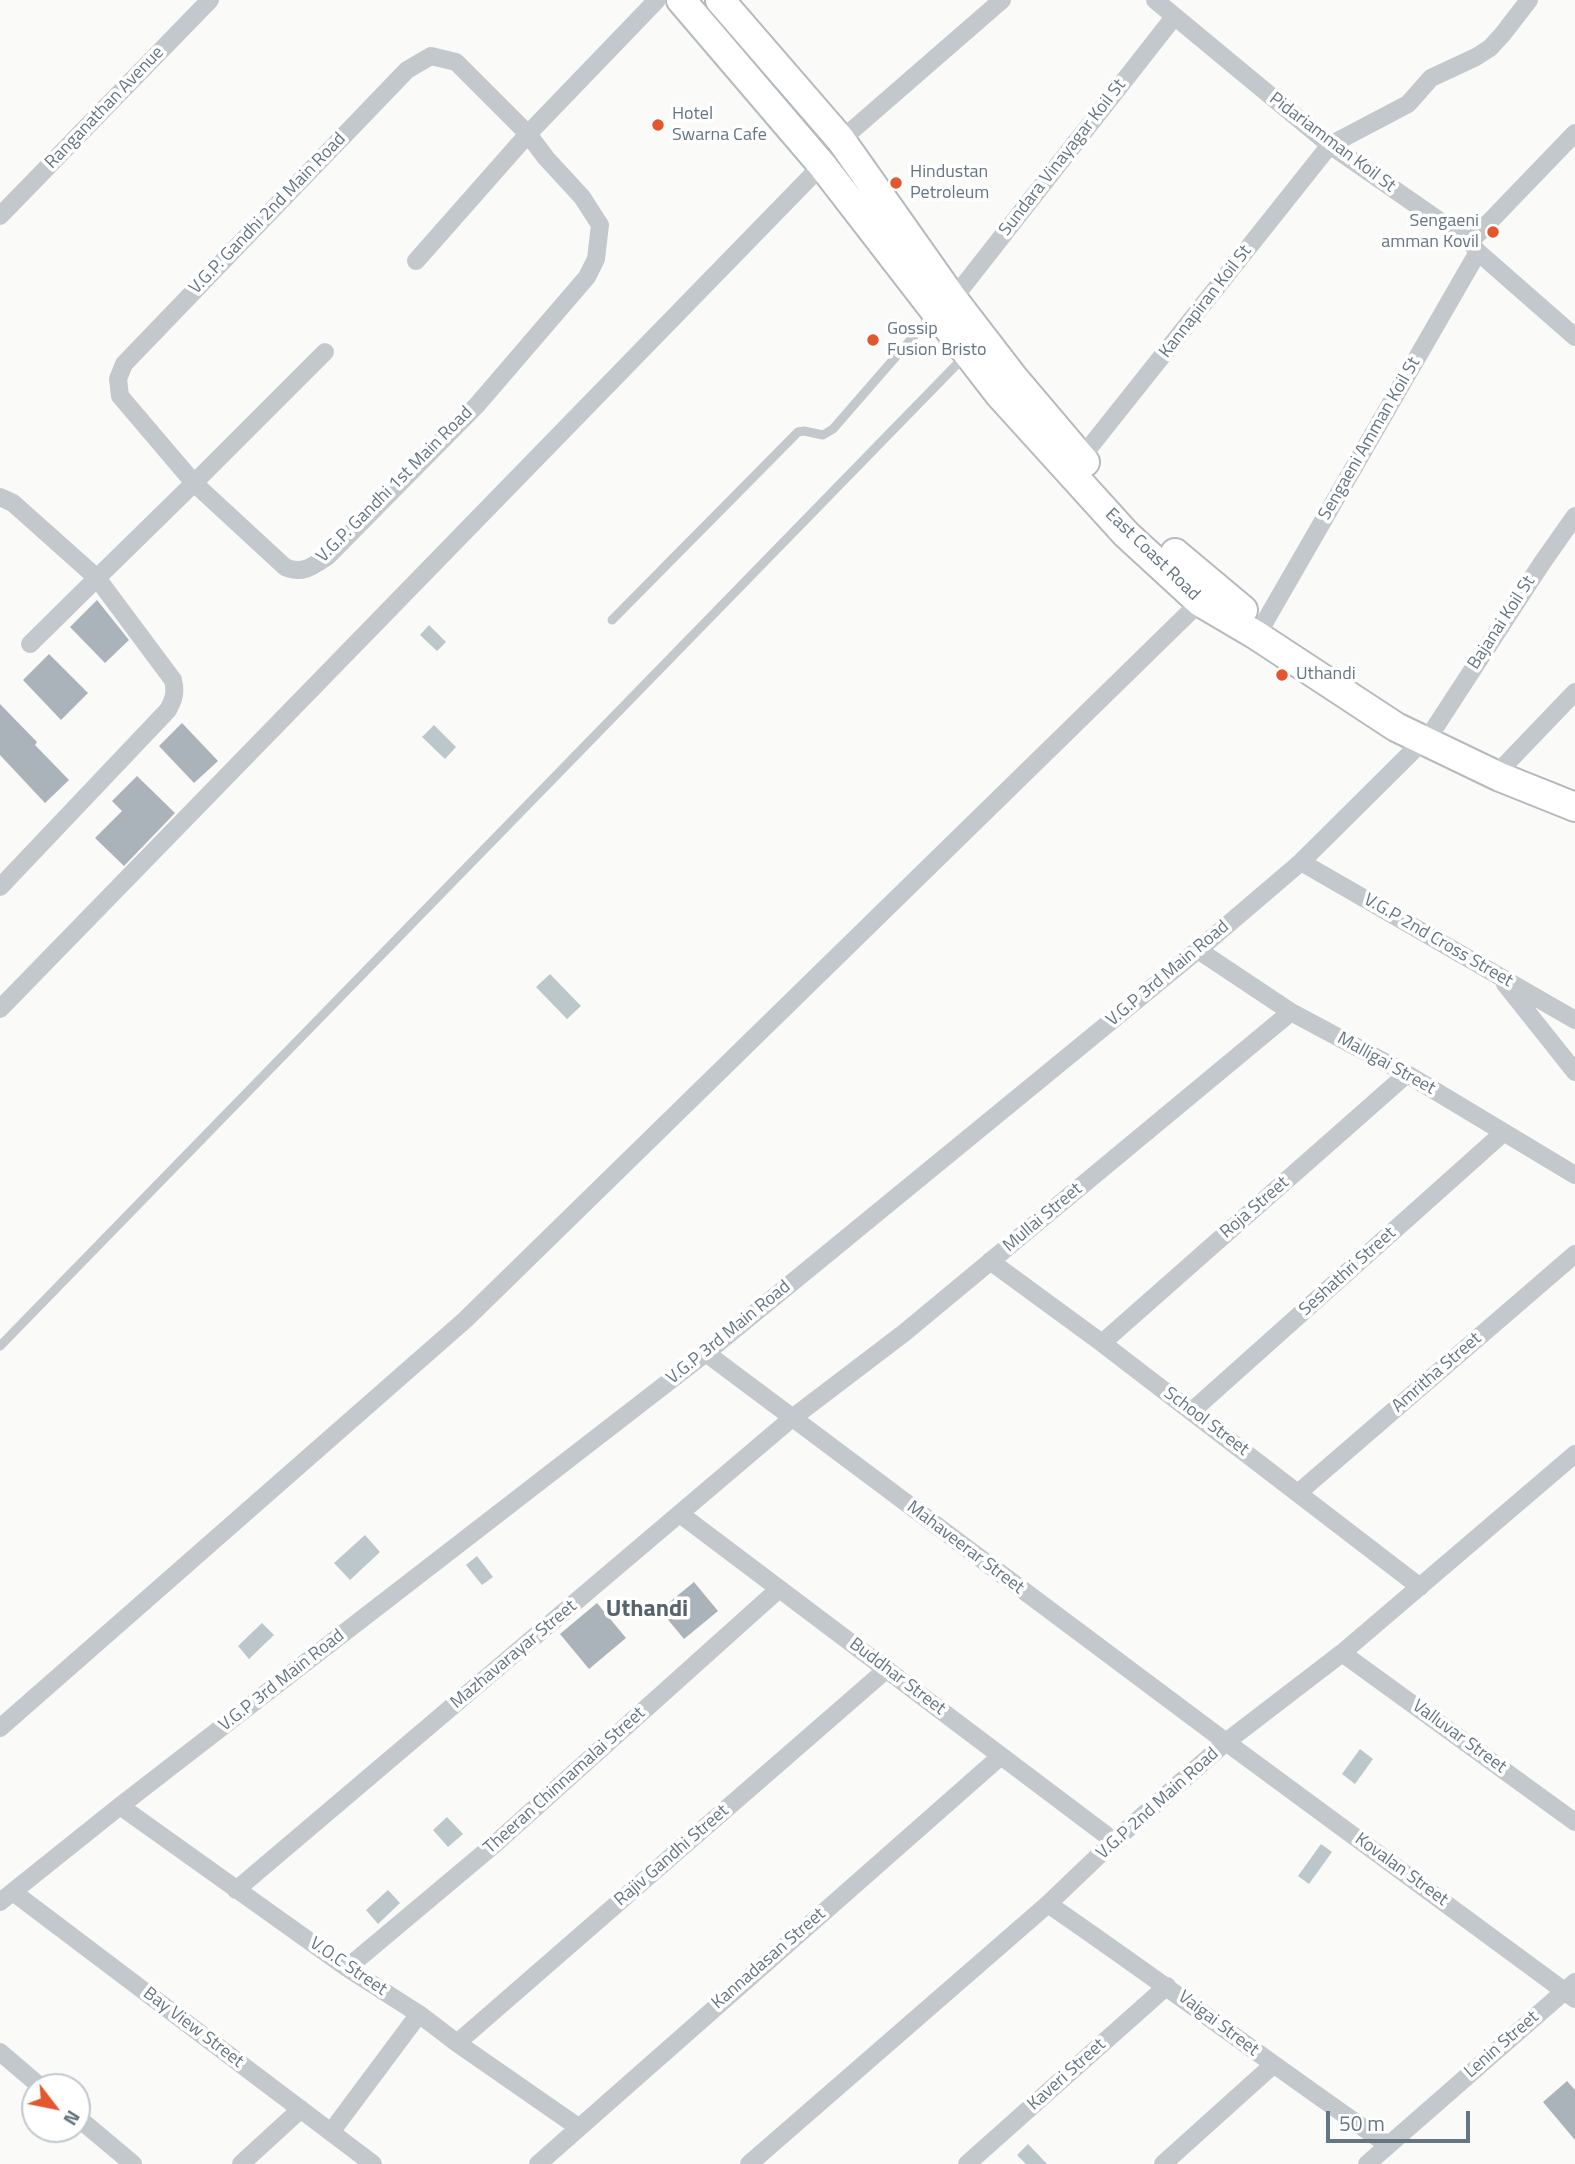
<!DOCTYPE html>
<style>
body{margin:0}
#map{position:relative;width:1575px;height:2164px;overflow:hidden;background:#fafaf8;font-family:"Titillium Web",sans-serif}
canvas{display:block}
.north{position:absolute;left:21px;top:2073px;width:70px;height:70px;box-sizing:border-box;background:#fff;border:2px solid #c1c8cd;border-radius:50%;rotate:122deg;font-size:19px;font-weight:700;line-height:28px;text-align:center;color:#657683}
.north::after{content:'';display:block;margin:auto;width:24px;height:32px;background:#e4572e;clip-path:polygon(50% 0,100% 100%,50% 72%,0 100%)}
.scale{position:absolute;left:1326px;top:2111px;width:144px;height:32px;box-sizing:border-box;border:4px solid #657683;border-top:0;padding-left:9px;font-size:21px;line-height:24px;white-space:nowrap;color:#657683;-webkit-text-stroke:5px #fff;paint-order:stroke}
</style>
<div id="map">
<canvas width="1575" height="2164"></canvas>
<div class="north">N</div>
<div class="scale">50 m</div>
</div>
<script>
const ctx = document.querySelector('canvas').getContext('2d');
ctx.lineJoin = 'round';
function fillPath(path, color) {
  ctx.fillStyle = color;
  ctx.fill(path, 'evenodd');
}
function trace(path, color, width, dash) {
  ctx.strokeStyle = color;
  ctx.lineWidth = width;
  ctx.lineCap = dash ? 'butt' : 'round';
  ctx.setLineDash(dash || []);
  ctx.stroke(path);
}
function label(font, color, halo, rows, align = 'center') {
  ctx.font = font + ' "Titillium Web",sans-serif';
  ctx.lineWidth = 7;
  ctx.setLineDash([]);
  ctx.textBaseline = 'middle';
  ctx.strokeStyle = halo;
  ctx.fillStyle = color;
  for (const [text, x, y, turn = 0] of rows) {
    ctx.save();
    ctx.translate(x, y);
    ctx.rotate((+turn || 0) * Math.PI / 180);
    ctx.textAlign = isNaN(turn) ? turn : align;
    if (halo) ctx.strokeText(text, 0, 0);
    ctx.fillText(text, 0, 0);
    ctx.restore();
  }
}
fillPath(new Path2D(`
 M429,625L446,642L437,651L420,635Z
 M434,725L456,747L445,759L422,737Z
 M550,974L581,1006L567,1019L536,987Z
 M365,1535L380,1552L350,1580L334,1563Z
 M477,1556L493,1577L482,1585L466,1565Z
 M262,1623L274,1635L249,1659L238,1646Z
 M1360,1749L1373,1759L1355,1784L1342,1774Z
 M447,1817L463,1834L448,1847L433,1830Z
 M1321,1844L1332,1852L1309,1884L1298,1876Z
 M388,1890L400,1903L378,1924L366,1910Z
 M1028,2144L1047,2164H1026L1017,2155Z`), '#bbc7cb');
fillPath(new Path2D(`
 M97,600L129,640L105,663L70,627Z
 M49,654L88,693L61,720L23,680Z
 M0,704L37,742L35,745L69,780L45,803L0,755Z
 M182,723L218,761L194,783L159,746Z
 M137,776L175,813L124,866L95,838L122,811L112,801Z
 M694,1582L718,1611L684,1639L660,1610Z
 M597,1603L626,1638L589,1669L560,1634Z
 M1567,2081L1575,2090V2140L1543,2102Z`), '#aab3b9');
const primary = new Path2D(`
 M681,0L822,165L999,394L1126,534L1200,602L1256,635L1396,727L1500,777L1575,807
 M720,0L841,140L953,299L1013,377L1085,462
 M1175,553L1243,610`);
trace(primary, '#b5babe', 32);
trace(new Path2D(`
 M612,620L798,432L804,431L823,435L833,429L933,314
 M0,1346L964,357`), '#c3c8cc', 9);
trace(new Path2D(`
 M1155,0L1330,145L1470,242L1478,252L1575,337
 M841,140L1002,0
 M0,216L210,0
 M1470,242L1575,133
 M953,299L1174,17
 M325,352L194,483L120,396L118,379L124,364L407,70L431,56L456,62L528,134L416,261
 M1081,458L1330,145L1408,104L1431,78L1476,57L1490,48L1502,35L1529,0
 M0,497L13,503L97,578L30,644
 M1263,625L1478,252
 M1505,765L1575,692
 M1301,862L1575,1020
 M0,887L168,710C174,699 176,692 173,680L97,578L194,483L285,567C303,575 313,566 328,556L477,405L587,277L596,259L600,225L582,197L546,158L528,134L657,0
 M1198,950L1291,1012L1407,1074L1575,1175
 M1505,984L1575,1072
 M0,1009L822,165
 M990,1261L1102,1343L1420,1587
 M1102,1343L1407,1074
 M706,1353L1226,1742L1575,1999
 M1192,1411L1503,1133
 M1298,1493L1575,1254
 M680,1514L1114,1841
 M1342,1653L1575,1822
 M0,1728L465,1320L1200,602
 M120,1806L347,1968L419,2014L457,2043L578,2127
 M236,1890L791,1419L904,1333L1291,1012
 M13,1892L373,2164
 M0,1902L120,1806L706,1353L1198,950L1301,862L1432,732L1542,563L1575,516
 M1048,1904C1163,1983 1274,2066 1388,2145
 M347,1968L496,1843L779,1589
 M457,2043L887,1669
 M0,2052L41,2087
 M77,2117L133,2164
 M331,2132L419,2014
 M241,2164L301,2109
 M538,2164L1001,1756
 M749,2164L1048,1904L1114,1841L1226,1742L1342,1653L1575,1454
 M967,2164L1167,1986
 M1163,2164L1273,2065
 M1367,2164L1575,1982`), '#c3c8cc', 18);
trace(primary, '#fff', 28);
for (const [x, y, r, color] of [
 [658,125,7,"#e4572e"],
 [896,183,7,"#e4572e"],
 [1493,232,7,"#e4572e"],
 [873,340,7,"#e4572e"],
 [1282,675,7,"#e4572e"]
]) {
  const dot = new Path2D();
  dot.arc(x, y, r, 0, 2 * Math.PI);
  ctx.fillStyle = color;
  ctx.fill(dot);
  trace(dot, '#fff', 2.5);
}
label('18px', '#657683', '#fff', [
 ["Ranganathan Avenue",105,108,-46],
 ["Pidariamman Koil St",1332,143,37],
 ["Sundara Vinayagar Koil St",1063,158,-52],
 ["V.G.P. Gandhi 2nd Main Road",268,214,-46],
 ["Kannapiran Koil St",1206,302,-52],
 ["Sengaeni Amman Koil St",1370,439,-60],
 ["V.G.P. Gandhi 1st Main Road",395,485,-45],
 ["East Coast Road",1152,555,44],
 ["Bajanai Koil St",1502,623,-57],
 ["V.G.P 2nd Cross Street",1438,941,30],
 ["V.G.P 3rd Main Road",1168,974,-40],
 ["Malligai Street",1386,1064,29],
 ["Roja Street",1255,1208,-41],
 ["Mullai Street",1043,1218,-40],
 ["Seshathri Street",1348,1272,-42],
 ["V.G.P 3rd Main Road",729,1333,-39],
 ["Amritha Street",1437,1373,-41],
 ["School Street",1206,1422,37],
 ["Mahaveerar Street",965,1548,37],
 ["Mazhavarayar Street",514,1655,-40],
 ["Buddhar Street",897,1677,37],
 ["V.G.P 3rd Main Road",282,1681,-38],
 ["Valluvar Street",1459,1737,36],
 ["Theeran Chinnamalai Street",565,1781,-42],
 ["V.G.P 2nd Main Road",1158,1804,-42],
 ["Rajiv Gandhi Street",672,1856,-41],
 ["Kovalan Street",1401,1870,36],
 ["Kannadasan Street",769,1959,-41],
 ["V.O.C Street",348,1967,34],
 ["Vaigai Street",1218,2024,37],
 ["Bay View Street",193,2028,37],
 ["Lenin Street",1502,2045,-41],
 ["Kaveri Street",1067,2075,-42]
]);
label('18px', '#657683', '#fff', [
 ["Hotel",672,115],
 ["Swarna Cafe",672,136],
 ["Hindustan",910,173],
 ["Petroleum",910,194],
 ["Sengaeni",1479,222,"right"],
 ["amman Kovil",1479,243,"right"],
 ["Gossip",887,330],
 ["Fusion Bristo",887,351],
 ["Uthandi",1296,675]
], 'left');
label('bold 24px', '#57646e', '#fff', [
 ["Uthandi",647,1610]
]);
</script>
